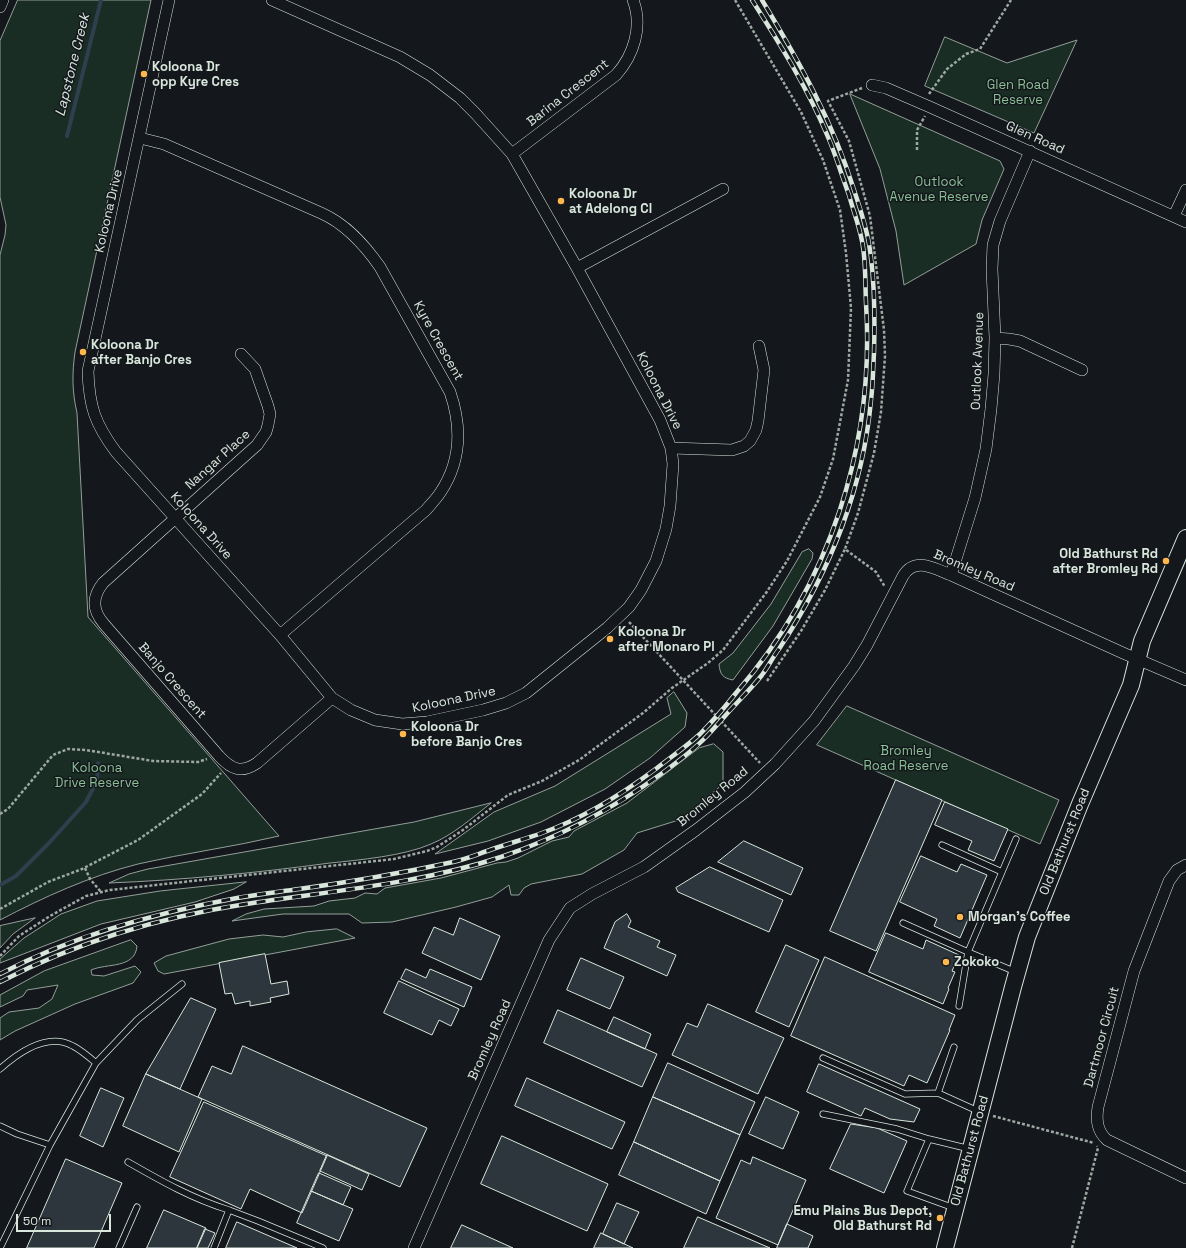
<!DOCTYPE html>
<style>
body{margin:0}
#map{position:relative;width:1186px;height:1248px;overflow:hidden;background:#14181c;font-family:"Space Grotesk",sans-serif}
canvas{display:block}
.scale{position:absolute;left:16px;top:1214px;width:95px;height:18px;box-sizing:border-box;border:2px solid #d8e6dc;border-top:0;padding-left:5px;font-size:12px;line-height:14px;white-space:nowrap;color:#d8e6dc;-webkit-text-stroke:3px #14181c;paint-order:stroke}
</style>
<div id="map">
<canvas width="1186" height="1248"></canvas>
<div class="scale">50 m</div>
</div>
<script>
const ctx = document.querySelector('canvas').getContext('2d');
ctx.lineJoin = 'round';
function fillPath(path, color) {
  ctx.fillStyle = color;
  ctx.fill(path, 'evenodd');
}
function trace(path, color, width, dash) {
  ctx.strokeStyle = color;
  ctx.lineWidth = width;
  ctx.lineCap = dash ? 'butt' : 'round';
  ctx.setLineDash(dash || []);
  ctx.stroke(path);
}
function label(font, color, halo, rows, align = 'center') {
  ctx.font = font + ' "Space Grotesk",sans-serif';
  ctx.lineWidth = 3;
  ctx.setLineDash([]);
  ctx.textBaseline = 'middle';
  ctx.strokeStyle = halo;
  ctx.fillStyle = color;
  for (const [text, x, y, turn = 0] of rows) {
    ctx.save();
    ctx.translate(x, y);
    ctx.rotate((+turn || 0) * Math.PI / 180);
    ctx.textAlign = isNaN(turn) ? turn : align;
    if (halo) ctx.strokeText(text, 0, 0);
    ctx.fillText(text, 0, 0);
    ctx.restore();
  }
}
const green = new Path2D(`
 M18,0H151L75,352C72,374 72,391 77,413L88,617L279,836C233,847 185,853 138,864C90,876 44,897 0,920V255L5,235L6,225L0,197V41Z
 M945,37L1007,63L1077,40L1034,133L925,86Z
 M850,94L1000,161L1004,169L982,220L976,244L904,285L896,231L880,169Z
 M809,549L813,553L812,559L773,626L733,680C723,678 720,675 719,664L733,653L771,604L802,552Z
 M674,692L687,713L685,727L650,758L605,789L541,822L488,841L435,854L494,812L555,786L671,714L667,698Z
 M847,706L1059,800L1040,844L817,745Z
 M714,744L723,752V784L682,819L637,833L624,850L582,874L531,884L524,888L519,895H511L509,885L492,897L456,907L392,922L362,923L349,914H283L232,921L246,914L264,909L314,906L329,901L355,898L365,893L377,894L385,888L441,878L497,863L506,862L518,858L552,841L569,837L574,831L627,803L699,748Z
 M491,803C472,818 453,835 431,844C404,856 359,860 330,863C256,873 183,880 109,883L129,874L148,869L414,822Z
 M246,882L234,889L195,902L101,924L0,963V959L24,938L61,914L97,901L160,891Z
 M35,918L13,934L0,948V926Z
 M337,929L355,938L164,974L158,971L154,963L166,956L229,939L263,935L283,937L306,932Z
 M131,940L137,946C135,969 107,963 91,970L92,975L104,976L135,966L141,972L133,983L75,1004L15,1031L0,1040V1018L9,1012L39,1008L52,999L58,985L27,990L23,996L0,1007V995L44,971Z`);
fillPath(green, '#1a2d24');
trace(green, '#939e99', 1);
trace(new Path2D(`
 M67,136L101,0
 M0,885L16,876L49,843L86,802L97,781L98,763`), '#2f3f4d', 4);
const building = new Path2D(`
 M896,780L942,800L876,951L830,931Z
 M945,802L1008,829L994,861L968,850L972,841L935,825Z
 M744,841L803,868L791,895L718,862Z
 M921,856L957,872L961,864L987,875L960,938L934,926L937,919L900,902Z
 M710,867L783,900L769,932L678,892L676,888Z
 M627,914L631,921L628,927L660,941L657,947L676,955L667,976L604,948L615,922Z
 M460,918L500,936L481,980L422,953L434,927L453,935Z
 M886,933L923,949L926,940L959,955L952,971L955,972L948,988L949,989L943,1004L869,972Z
 M786,945L819,960L789,1027L756,1012Z
 M265,954L271,984L287,981L289,994L270,998L271,1002L250,1006V1001L235,1004L232,993L225,994L219,963Z
 M825,957L955,1015L949,1030H950L927,1083L909,1075L904,1086L791,1036Z
 M581,958L624,977L610,1009L567,990Z
 M406,969L426,978L430,969L472,987L464,1007L401,979Z
 M399,981L459,1009L451,1026L439,1020L432,1035L384,1013Z
 M191,998L216,1009L180,1089L146,1074Z
 M708,1004L784,1038L758,1094L672,1055L687,1023L697,1027Z
 M558,1010L657,1054L642,1087L544,1043Z
 M614,1017L651,1034L645,1049L607,1032Z
 M243,1046L427,1128L400,1187L198,1097L212,1066L231,1074Z
 M668,1063L755,1102L740,1135L653,1097Z
 M819,1064L920,1109L914,1122L890,1119L865,1108L861,1116L807,1092Z
 M146,1074L202,1099L179,1152L123,1126Z
 M527,1078L625,1122L612,1149L515,1106Z
 M101,1088L124,1098L103,1147L80,1136Z
 M653,1097L740,1135L720,1181L634,1142Z
 M766,1097L799,1112L783,1149L749,1134Z
 M204,1102L327,1156L302,1213L250,1189L241,1209L170,1177Z
 M851,1124L877,1128L907,1141L884,1193L830,1169Z
 M502,1136L608,1184L587,1231L481,1184Z
 M634,1142L720,1181L706,1214L619,1175Z
 M327,1155L369,1174L362,1190L320,1171Z
 M753,1157L806,1180L778,1245L716,1218L741,1160L750,1164Z
 M66,1159L122,1183L94,1248H27Z
 M319,1173L351,1187L343,1205L311,1191Z
 M311,1191L353,1209L339,1241L297,1223Z
 M617,1203L639,1212L624,1244L603,1234Z
 M164,1210L206,1228L197,1248H147Z
 M698,1217L770,1248H684Z
 M237,1222L297,1248H226Z
 M787,1224L813,1236L808,1248H777Z
 M462,1225L513,1248H451Z
 M205,1229L215,1233L208,1248H197Z
 M601,1233L603,1234L633,1248H594Z`);
fillPath(building, '#2c363c');
trace(building, '#d8e6dc', 1);
const lane = new Path2D(`
 M942,845L1002,872
 M903,923L968,952L1016,972
 M959,1006L968,952L1016,839
 M954,1047L938,1093L980,1112
 M823,1058L905,1094L938,1093
 M0,1069C19,1052 48,1032 73,1046C81,1050 89,1057 96,1063
 M823,1114L897,1129L929,1139
 M0,1126L17,1134L50,1145
 M128,1162C161,1181 193,1199 229,1210
 M954,1208L907,1191L929,1139L970,1149
 M0,1248L50,1145L96,1063L137,1020L182,984
 M119,1248L137,1207
 M214,1248L229,1210L258,1221L323,1248`);
const street = new Path2D(`
 M169,0L88,371C89,406 95,424 116,452L280,635L332,698L351,710L375,720L402,724L427,722L483,710L506,703L526,693L607,628L629,607L641,590L656,561L666,529L670,506L673,464L671,448L660,420L577,268L512,154L475,113L460,98L430,75L400,57L272,0
 M0,7L3,0
 M872,85L886,88L930,107L1186,222
 M140,138L164,144L321,213C346,224 364,244 380,267L450,392C462,427 461,462 440,493C436,499 431,504 426,510L280,635
 M512,154L616,75C634,55 643,26 633,0
 M1174,216L1186,190
 M577,268L723,189
 M995,338L1009,339L1020,341L1082,370
 M241,354L255,369L268,406L270,414L268,425L266,432L257,445L103,583C92,597 92,610 104,624L219,756C231,769 241,774 257,763L332,698
 M671,448L732,450L744,446L750,441L756,430L758,421L764,370L759,346
 M951,575L975,498L986,449L991,409L994,374L995,338L992,269L993,245L1000,221L1030,151
 M1186,865L1177,870L1169,881L1134,971L1098,1107C1096,1120 1097,1131 1107,1140L1186,1178
 M414,1248L549,940L570,908L592,894L644,867L696,830L745,792L775,764L814,721L854,666L867,645L903,576C915,556 935,569 951,575L1123,653L1186,680`);
const secondary = new Path2D(`
 M945,1248L1013,987L1027,937L1080,804L1131,685L1142,641L1186,538`);
trace(lane, '#d8e6dc', 7);
trace(street, '#d8e6dc', 12);
trace(secondary, '#d8e6dc', 18);
trace(new Path2D(`
 M862,88L828,101L849,141L870,216L884,330L885,356L881,412L874,453L858,513L845,549L876,572L885,587
 M929,94L947,69L966,54L980,49L1011,0
 M917,150V130L925,116
 M629,622L760,763
 M767,681L801,631L825,590L845,549
 M0,814L8,809L53,755L68,749L86,750L153,761L198,762L207,759
 M85,868L90,879L101,892
 M0,909L48,882L82,869L138,840L202,794L221,773
 M0,956L19,936L50,916L86,896L110,890L394,859L427,851L437,847L463,830L508,795L542,781L579,760L643,713L672,688L708,663L723,650L766,593L787,561L820,497L833,459L848,380L851,308L846,253L840,210L823,160L801,112L735,0
 M993,1116L1094,1143
 M1072,1248L1098,1148L1097,1146`), '#9da8a2', 2.5, [3, 2]);
trace(lane, '#14181c', 5.5);
trace(street, '#14181c', 11);
trace(secondary, '#14181c', 16);
const rail = new Path2D(`
 M0,974C74,935 155,913 237,898C258,894 278,892 299,889C350,882 402,873 453,862C466,859 478,854 490,850C507,844 525,839 542,833C584,818 622,794 657,768C671,757 687,746 700,734C713,721 725,707 736,693C830,585 875,445 866,303C865,282 866,260 862,241C859,225 853,210 849,195C842,176 836,156 828,137C808,89 780,44 752,0
 M0,982C77,942 161,917 246,904C331,891 419,884 501,857C560,837 611,810 661,774C676,763 691,752 704,739C711,732 718,724 725,716C737,702 751,689 762,675C768,667 773,657 779,649C828,575 863,490 871,400C873,385 873,369 874,353C875,317 875,280 869,244C866,226 860,208 854,190C832,120 800,63 762,0`);
trace(rail, '#d8e6dc', 4.5);
trace(rail, '#14181c', 3, [9]);
for (const [x, y, r, color] of [
 [144,74,4,"#ffb74d"],
 [561,201,4,"#ffb74d"],
 [83,352,4,"#ffb74d"],
 [1166,561,4,"#ffb74d"],
 [610,639,4,"#ffb74d"],
 [403,734,4,"#ffb74d"],
 [960,917,4,"#ffb74d"],
 [946,962,4,"#ffb74d"],
 [940,1218,4,"#ffb74d"]
]) {
  const dot = new Path2D();
  dot.arc(x, y, r, 0, 2 * Math.PI);
  ctx.fillStyle = color;
  ctx.fill(dot);
  trace(dot, '#14181c', 1.5);
}
label('bold 13px', '#d8e6dc', '#14181c', [
 ["Koloona Dr",152,67],
 ["opp Kyre Cres",152,82],
 ["Koloona Dr",569,194],
 ["at Adelong Cl",569,209],
 ["Koloona Dr",91,345],
 ["after Banjo Cres",91,360],
 ["Old Bathurst Rd",1158,554,"right"],
 ["after Bromley Rd",1158,569,"right"],
 ["Koloona Dr",618,632],
 ["after Monaro Pl",618,647],
 ["Koloona Dr",411,727],
 ["before Banjo Cres",411,742],
 ["Morgan's Coffee",968,917],
 ["Zokoko",954,962],
 ["Emu Plains Bus Depot,",932,1211,"right"],
 ["Old Bathurst Rd",932,1226,"right"]
], 'left');
label('13px', '#8ac095', '#14181c', [
 ["Glen Road",1018,85],
 ["Reserve",1018,100],
 ["Outlook",939,182],
 ["Avenue Reserve",939,197],
 ["Bromley",906,751],
 ["Road Reserve",906,766],
 ["Koloona",97,768],
 ["Drive Reserve",97,783]
]);
label('13px', '#d8e6dc', '#14181c', [
 ["Barina Crescent",568,93,-38],
 ["Glen Road",1035,138,24],
 ["Koloona Drive",109,211,-77],
 ["Kyre Crescent",438,341,61],
 ["Outlook Avenue",978,361,-88],
 ["Koloona Drive",659,391,63],
 ["Nangar Place",218,460,-42],
 ["Koloona Drive",201,526,48],
 ["Bromley Road",974,571,23],
 ["Banjo Crescent",172,681,49],
 ["Koloona Drive",454,700,-12],
 ["Bromley Road",713,797,-39],
 ["Old Bathurst Road",1065,842,-68],
 ["Dartmoor Circuit",1102,1037,-75],
 ["Bromley Road",490,1040,-66],
 ["Old Bathurst Road",970,1151,-75]
]);
label('italic 14px', '#d8e6dc', '#14181c', [
 ["Lapstone Creek",73,65,-76]
]);
</script>
